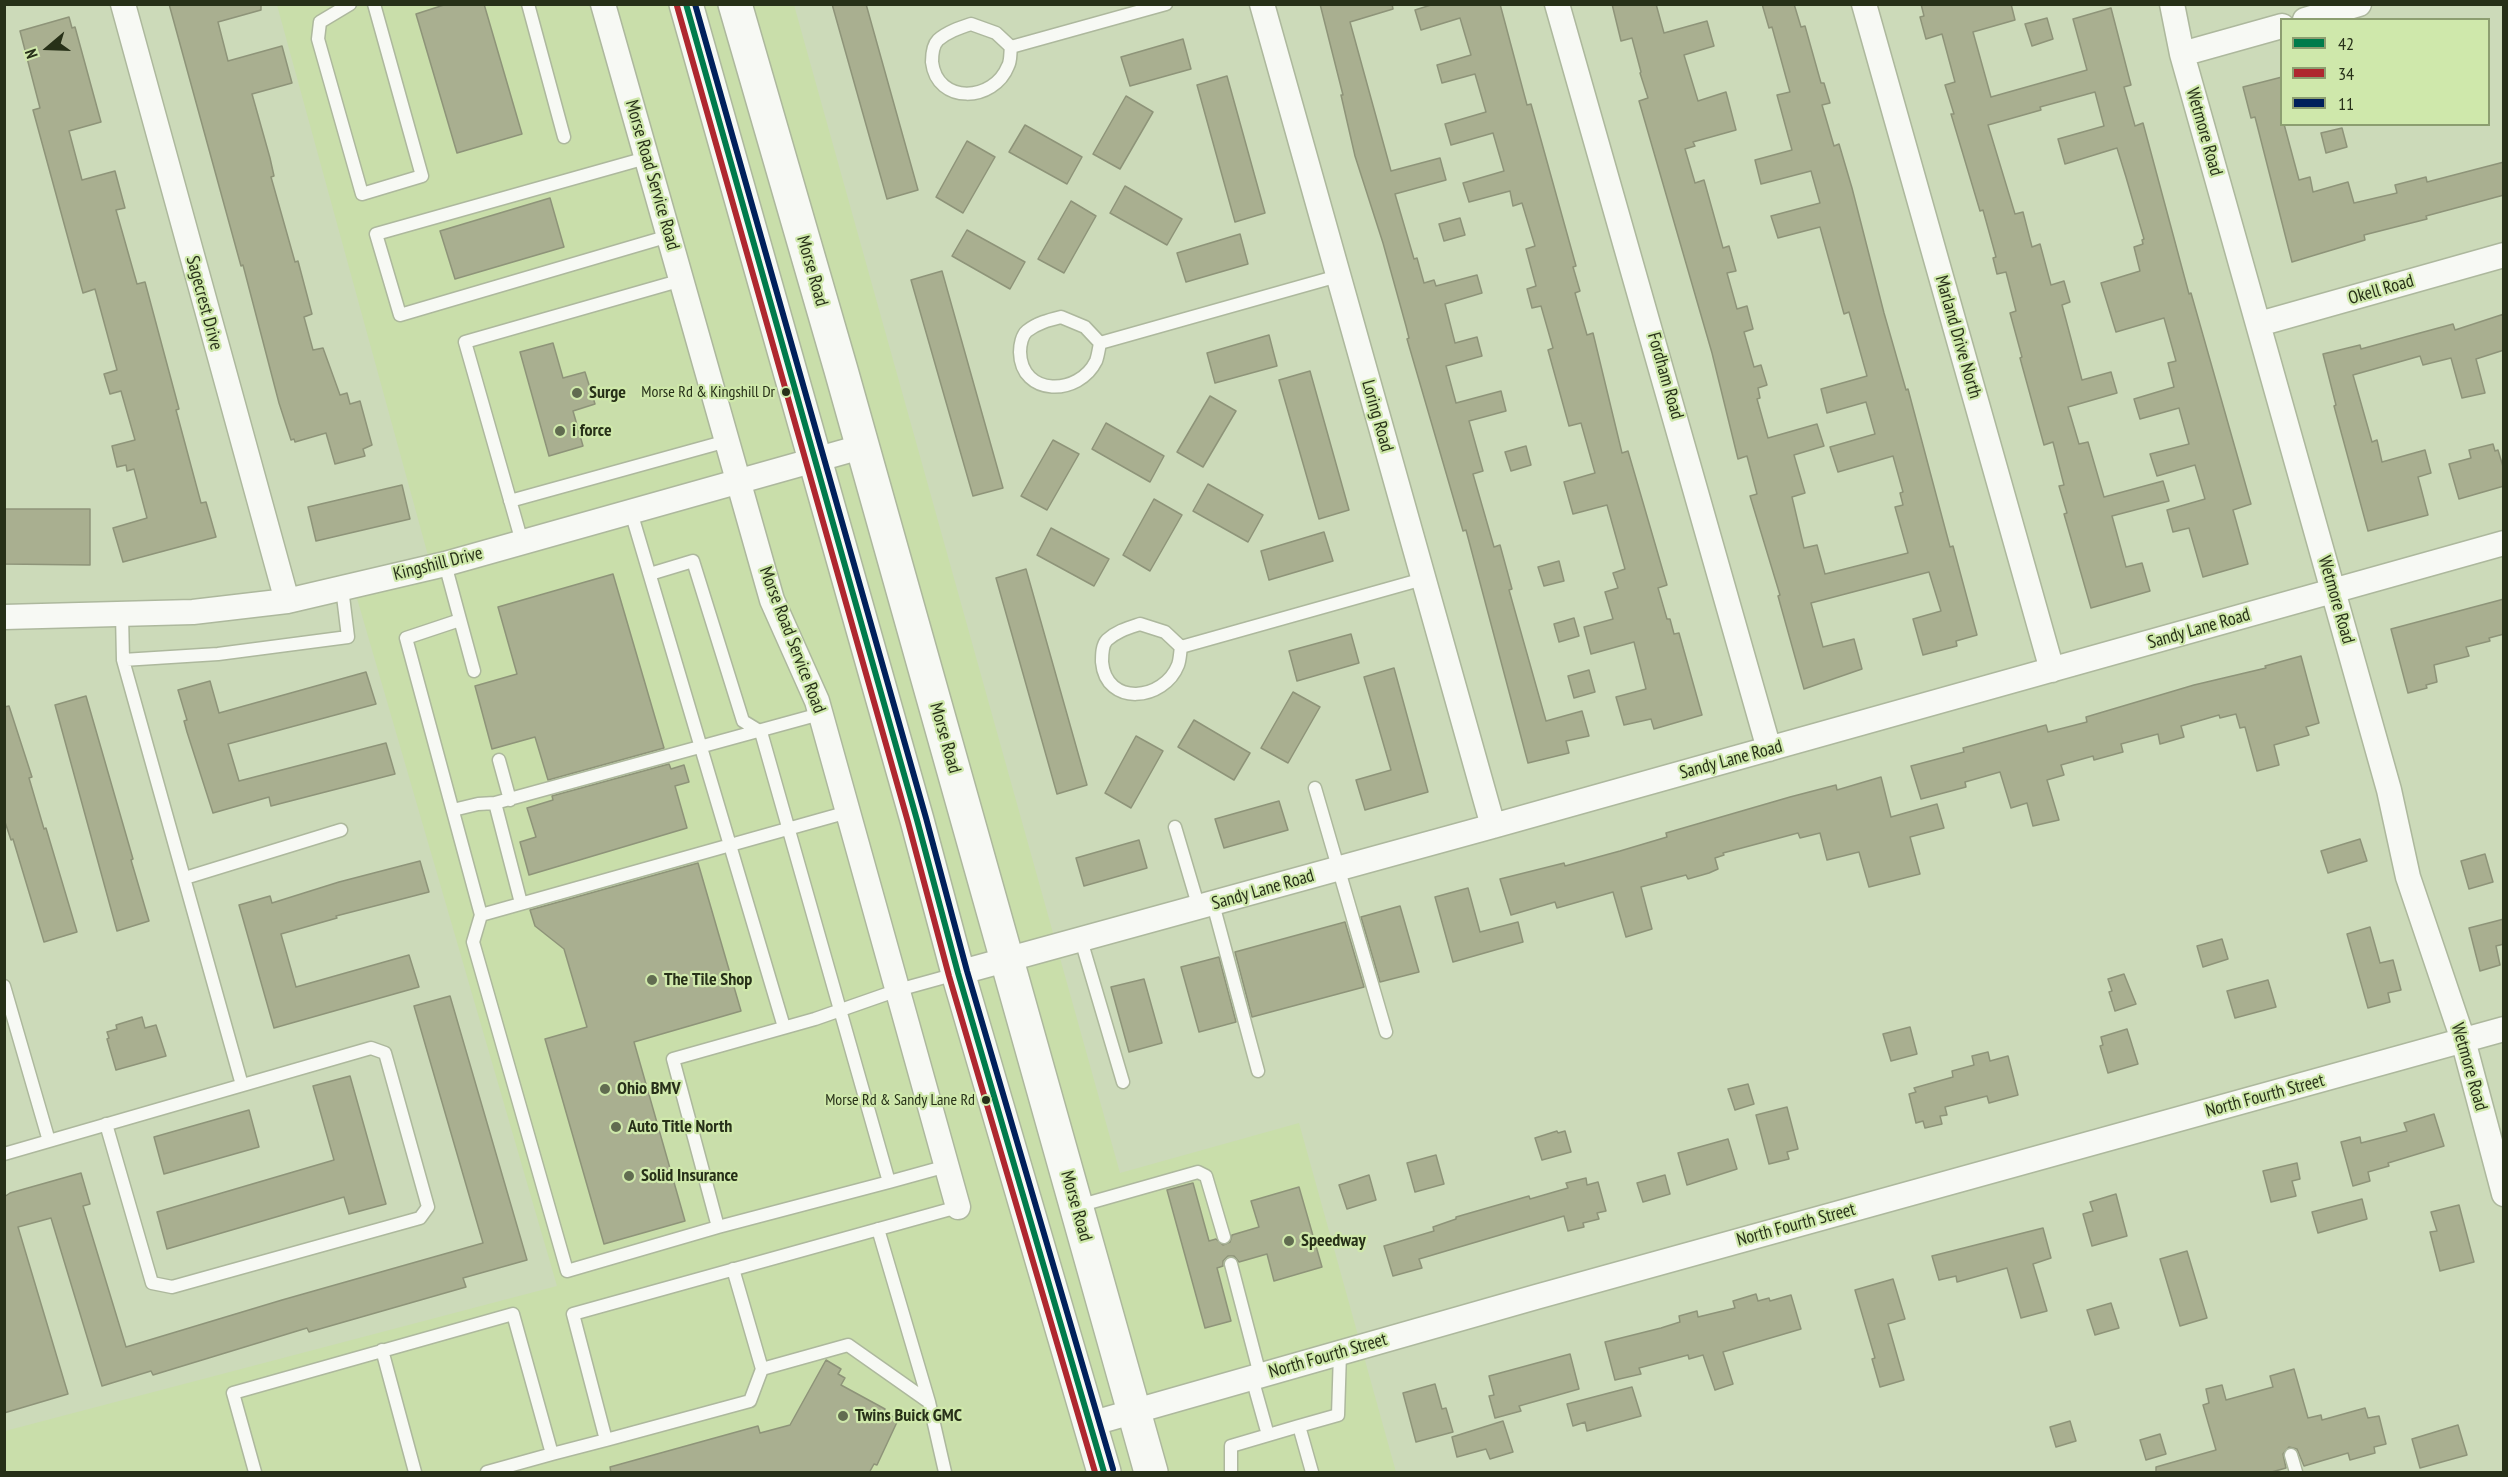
<!DOCTYPE html>
<style>
body{margin:0}
#map{position:relative;width:2508px;height:1477px;overflow:hidden;background:#ccdab9;font-family:"PT Sans Narrow",sans-serif}
canvas{display:block}
.frame{position:absolute;inset:0;border:6px solid #273018;pointer-events:none}
.legend{position:absolute;left:2280px;top:18px;width:210px;height:108px;box-sizing:border-box;background:#cfe8ab;border:2px solid #8c9e70;margin:0;padding:8px 10px;list-style:none;font-size:18px;color:#273018}
.legend li{display:flex;align-items:center;gap:12px;height:30px}
.legend b{width:30px;border:2px solid #8c9e70}
.north{position:absolute;left:18px;top:18px;width:60px;height:60px;-webkit-text-stroke:4px #cfe8ab;paint-order:stroke;rotate:251deg;font-size:16px;font-weight:700;line-height:24px;text-align:center;color:#273018}
.north::after{content:'';display:block;margin:auto;width:21px;height:27px;background:#273018;clip-path:polygon(50% 0,100% 100%,50% 72%,0 100%)}
</style>
<div id="map">
<canvas width="2508" height="1477"></canvas>
<div class="frame"></div>
<ul class="legend">
<li><b style="height:8px;background:#007b4b"></b>42</li>
<li><b style="height:8px;background:#af272f"></b>34</li>
<li><b style="height:8px;background:#00205b"></b>11</li>
</ul>
<div class="north">N</div>
</div>
<script>
const ctx = document.querySelector('canvas').getContext('2d');
ctx.lineJoin = 'round';
function fillPath(path, color) {
  ctx.fillStyle = color;
  ctx.fill(path, 'evenodd');
}
function trace(path, color, width, dash) {
  ctx.strokeStyle = color;
  ctx.lineWidth = width;
  ctx.lineCap = dash ? 'butt' : 'round';
  ctx.setLineDash(dash || []);
  ctx.stroke(path);
}
function label(font, color, halo, rows, align = 'center') {
  ctx.font = font + ' "PT Sans Narrow",sans-serif';
  ctx.lineWidth = 4.5;
  ctx.setLineDash([]);
  ctx.textBaseline = 'middle';
  ctx.strokeStyle = halo;
  ctx.fillStyle = color;
  for (const [text, x, y, turn = 0] of rows) {
    ctx.save();
    ctx.translate(x, y);
    ctx.rotate((+turn || 0) * Math.PI / 180);
    ctx.textAlign = isNaN(turn) ? turn : align;
    if (halo) ctx.strokeText(text, 0, 0);
    ctx.fillText(text, 0, 0);
    ctx.restore();
  }
}
fillPath(new Path2D(`
 M277,5H794L1120,1173L1299,1123L1396,1472H5V1431L557,1286L354,588L432,570Z`), '#c9deaa');
const building = new Path2D(`
 M169,4H261V10L218,22L228,61L282,46L292,83L252,94L270,158L274,176L271,177L295,262L298,261L312,314L304,317L313,350L323,348L340,395L347,393L350,404L360,401L372,445L363,449L365,456L335,464L326,433L295,442L294,439L291,440L279,403L243,265L241,266Z
 M447,4H484L522,134L457,153L416,14Z
 M832,4H866L918,190L887,199Z
 M1320,4H1392L1393,9L1350,22L1391,171L1440,158L1446,180L1395,194L1414,259L1417,258L1424,283L1434,280L1436,286L1477,275L1482,293L1445,304L1455,343L1477,337L1482,356L1446,366L1456,403L1501,391L1506,411L1469,421L1483,471L1473,474L1494,547L1500,545L1512,589L1509,590L1546,721L1582,711L1589,736L1566,741L1569,753L1528,763L1466,530L1463,531L1407,339L1409,338L1406,326L1383,243L1355,156L1341,95H1343Z
 M1434,4H1500L1527,105L1531,104L1576,266L1573,267L1580,291L1575,293L1587,335L1593,333L1622,453L1628,451L1667,585L1658,588L1667,619H1670L1674,634L1679,633L1702,715L1654,729L1651,719L1624,725L1616,697L1646,689L1634,642L1591,654L1584,627L1613,619L1605,592L1618,588L1613,573L1625,569L1607,505L1573,514L1564,482L1595,473L1581,423L1569,426L1548,350L1553,348L1541,306L1532,308L1527,289L1536,286L1526,249L1535,246L1522,203L1513,206L1510,191L1469,202L1463,183L1504,171L1493,133L1451,145L1445,124L1486,112L1475,74L1442,83L1437,65L1471,55L1460,18L1421,30L1415,10Z
 M1612,4H1656L1664,33L1707,21L1714,46L1684,55L1698,101L1726,92L1736,130L1693,142L1695,146L1685,149L1695,183L1704,180L1723,248L1729,246L1736,271L1727,273L1737,309L1747,306L1753,329L1744,332L1754,367L1761,365L1767,385L1758,388L1760,398L1757,399L1768,438L1817,424L1824,446L1794,455L1805,493L1792,497L1804,548L1817,545L1825,574L1908,553L1895,507L1903,505L1900,493L1903,492L1893,456L1838,472L1830,447L1875,434L1866,402L1827,413L1821,389L1867,376L1849,312L1844,314L1820,227L1778,238L1771,216L1820,203L1811,171L1761,184L1755,160L1792,150L1777,95L1790,92L1772,27L1769,28L1762,4H1794L1801,27L1805,26L1821,83H1824L1830,103L1822,105L1834,146L1839,144L1852,188L1884,313L1906,390L1908,389L1950,547L1953,546L1977,635L1956,641L1957,646L1923,655L1913,619L1941,611L1929,572L1811,603L1823,647L1854,639L1862,669L1804,689L1778,596L1780,595L1750,496L1757,494L1747,456L1738,459L1712,353L1639,101L1648,98L1640,73L1641,72L1632,38L1621,41Z
 M1921,4H2011L2015,20L1973,32L1991,97L2087,70L2073,19L2111,8L2131,85L2124,87L2135,126L2143,123L2189,294L2191,293L2251,504L2233,510L2248,564L2203,577L2189,528L2173,532L2167,510L2205,499L2195,465L2157,476L2150,454L2189,444L2179,408L2140,419L2134,399L2174,387L2168,363L2176,361L2164,318L2116,332L2101,283L2140,271L2134,247L2143,244L2142,240L2144,239L2126,177L2117,148L2065,164L2058,139L2104,126L2095,92L2040,107L2041,110L1988,125L2015,214L2023,212L2032,247L2040,244L2051,285L2064,281L2070,302L2062,305L2082,380L2111,372L2117,393L2068,407L2079,444L2088,442L2104,497L2163,481L2169,501L2112,516L2126,567L2142,563L2150,591L2091,608L2064,514L2067,513L2059,486L2064,485L2053,442L2044,445L2020,358L2022,357L2010,313L2016,311L2006,272L1997,274L1993,258L1996,257L1983,210L1980,211L1951,114H1954L1945,85L1955,82L1942,34L1926,39L1920,17L1924,16Z
 M69,17L72,28L75,27L101,122L69,131L82,180L115,171L125,208L116,210L137,284L145,282L179,409L176,410L201,503L206,502L216,537L123,562L113,528L147,518L134,469L127,471L126,465L117,467L112,446L135,440L121,391L110,394L104,374L117,370L95,289L83,293L33,110L40,108L20,31Z
 M2047,18L2053,39L2032,46L2025,24Z
 M1183,39L1191,69L1130,86L1121,57Z
 M1227,76L1265,213L1235,222L1197,85Z
 M2282,77V124H2284L2299,180L2310,177L2313,192L2348,182L2354,203L2397,193L2395,185L2426,177L2427,182L2504,162V195L2426,216L2427,219L2364,235L2365,240L2292,262L2255,117L2251,118L2243,87Z
 M1126,96L1153,112L1120,169L1093,154Z
 M1025,125L1082,157L1067,184L1009,152Z
 M2342,128L2347,147L2326,153L2321,133Z
 M967,141L995,157L963,213L936,197Z
 M1125,186L1182,219L1167,245L1110,213Z
 M550,198L564,247L455,279L440,231Z
 M1071,201L1096,216L1064,273L1038,259Z
 M1460,218L1465,235L1444,241L1439,224Z
 M967,230L1025,262L1010,289L952,256Z
 M1240,234L1248,264L1186,282L1177,253Z
 M942,271L1003,488L973,496L911,280Z
 M2504,314V350L2476,359L2485,393L2462,398L2451,358L2423,365L2420,356L2353,375L2372,442L2377,440L2382,462L2425,450L2431,473L2418,477L2428,515L2368,531L2334,406L2336,405L2323,354L2360,345L2361,349L2453,324L2455,330Z
 M1269,335L1277,366L1215,383L1207,353Z
 M553,343L563,378L585,372L595,404L573,411L583,446L549,456L520,352Z
 M1310,371L1349,510L1319,519L1279,380Z
 M1210,396L1236,411L1203,467L1177,452Z
 M1106,423L1164,456L1150,482L1092,449Z
 M1053,440L1079,454L1047,510L1021,496Z
 M2493,444L2495,451L2498,450L2504,470V486L2459,499L2449,464L2471,458L2469,450Z
 M1526,446L1531,465L1511,471L1505,452Z
 M1208,484L1263,515L1248,542L1193,511Z
 M402,485L410,519L316,541L308,507Z
 M1154,499L1182,515L1150,571L1123,555Z
 M4,509H90V565L4,564Z
 M1051,528L1109,559L1094,586L1037,555Z
 M1324,532L1333,561L1269,580L1261,551Z
 M1559,561L1564,581L1544,586L1538,567Z
 M1026,569L1087,785L1057,794L996,578Z
 M613,574L664,748L548,780L535,737L492,749L475,686L517,674L498,607Z
 M2504,599V634L2489,638L2490,641L2466,647L2469,656L2434,665L2437,682L2426,685L2427,688L2408,693L2391,629Z
 M1574,618L1579,636L1559,642L1554,624Z
 M1351,634L1359,663L1297,681L1289,651Z
 M2301,656L2319,723L2306,727L2309,735L2274,745L2279,765L2257,771L2245,727L2240,728L2236,714L2220,718L2219,715L2181,726L2184,737L2160,744L2158,734L2121,744L2123,752L2094,760L2093,756L2061,765L2064,775L2047,780L2059,820L2033,826L2027,803L2011,808L2000,772L1965,782L1966,787L1921,799L1911,766L1964,752L1963,748L2046,725L2048,732L2087,722L2086,717L2194,685L2266,668L2265,666Z
 M1394,668L1428,792L1365,810L1356,780L1391,770L1364,677Z
 M1589,670L1595,692L1574,698L1568,676Z
 M366,672L376,704L228,744L239,781L386,743L395,774L271,806L269,797L213,813L187,732L184,721L187,720L178,690L210,681L219,713Z
 M1293,692L1320,707L1288,763L1261,748Z
 M86,696L133,859L131,860L149,921L117,931L55,705Z
 M9,706L32,777L29,778L44,829L46,828L77,932L44,942L13,839L11,840L4,819V707Z
 M1194,720L1250,753L1234,780L1178,747Z
 M1136,736L1163,751L1131,808L1105,793Z
 M669,764L671,769L684,765L689,782L675,786L687,828L529,875L520,842L536,837L527,808L553,800L552,796Z
 M1881,777L1891,817L1937,804L1944,828L1910,837L1920,874L1869,887L1859,852L1827,860L1820,833L1800,838L1798,833L1723,853L1724,855L1715,858L1718,869L1709,873L1688,879L1686,875L1641,887L1652,929L1626,937L1613,892L1557,908L1555,902L1511,915L1500,879L1564,863L1565,866L1620,851L1667,837L1666,833L1790,797L1836,785L1837,790Z
 M1279,801L1288,830L1224,848L1215,819Z
 M2360,839L2367,861L2328,873L2321,851Z
 M1139,840L1147,868L1084,886L1076,858Z
 M2485,854L2493,882L2469,889L2461,861Z
 M420,861L429,892L336,916L337,918L281,934L296,987L409,955L419,987L274,1028L239,905L270,896L272,903L339,882Z
 M698,863L741,1011L634,1042L685,1221L604,1244L545,1039L587,1027L564,949L535,926L530,910Z
 M1468,888L1480,932L1518,922L1523,942L1453,962L1435,897Z
 M1400,906L1419,972L1380,982L1361,917Z
 M2504,919V944L2496,946L2500,965L2480,971L2469,928Z
 M1345,922L1364,987L1252,1017L1235,952Z
 M2370,927L2380,963L2393,960L2401,990L2388,993L2390,1002L2368,1008L2347,934Z
 M2222,939L2228,959L2203,967L2197,946Z
 M1219,957L1236,1022L1199,1032L1181,967Z
 M2124,974L2136,1004L2115,1011L2109,992L2112,991L2108,979Z
 M1144,979L1162,1043L1129,1052L1111,987Z
 M2268,980L2276,1007L2235,1018L2227,991Z
 M450,996L527,1260L463,1278L466,1287L309,1332L307,1328L153,1375L151,1371L102,1386L51,1218L18,1227L68,1394L4,1413V1197L10,1193L81,1173L90,1204L83,1206L126,1347L282,1300L483,1243L414,1006Z
 M142,1017L145,1028L156,1025L166,1056L116,1070L107,1039L109,1038L107,1032L117,1029L116,1025Z
 M1910,1027L1917,1054L1891,1061L1883,1034Z
 M2127,1029L2138,1064L2108,1073L2100,1046L2103,1045L2101,1037Z
 M1988,1052L1990,1061L2008,1056L2018,1095L1989,1103L1987,1096L1945,1107L1947,1115L1940,1116L1942,1124L1925,1128L1923,1121L1916,1123L1909,1094L1916,1092L1914,1088L1953,1077L1952,1071L1974,1065L1972,1056Z
 M350,1076L386,1204L349,1214L344,1197L167,1249L157,1212L334,1160L313,1086Z
 M1748,1084L1754,1104L1735,1110L1728,1089Z
 M1787,1107L1798,1149L1787,1152L1789,1159L1769,1164L1756,1115Z
 M249,1110L259,1147L164,1174L154,1137Z
 M2434,1114L2444,1146L2388,1163L2389,1166L2368,1172L2370,1181L2353,1186L2341,1142L2360,1137L2361,1143L2407,1131L2404,1123Z
 M1557,1131L1558,1133L1565,1131L1571,1152L1542,1160L1535,1138Z
 M1728,1139L1737,1169L1687,1185L1678,1153Z
 M1436,1155L1444,1184L1415,1192L1407,1163Z
 M2297,1163L2300,1179L2292,1181L2296,1196L2271,1202L2263,1171Z
 M1369,1175L1376,1200L1347,1209L1339,1185Z
 M1665,1175L1670,1194L1643,1202L1637,1183Z
 M1586,1178L1587,1185L1598,1182L1606,1211L1597,1213L1599,1219L1583,1223L1584,1227L1568,1231L1564,1216L1419,1259L1422,1268L1393,1276L1384,1246L1434,1231L1433,1227L1456,1219V1217L1529,1196L1530,1199L1568,1188L1566,1183Z
 M1193,1183L1209,1241L1216,1239L1223,1245L1230,1242L1232,1235L1259,1227L1251,1201L1299,1187L1322,1267L1274,1281L1267,1254L1239,1262L1234,1256H1228L1223,1261V1266L1217,1268L1231,1321L1205,1328L1167,1190Z
 M2116,1194L2127,1236L2092,1246L2083,1214L2093,1211L2090,1202Z
 M2362,1199L2367,1219L2318,1233L2312,1212Z
 M2459,1205L2474,1262L2440,1271L2430,1232L2437,1231L2431,1212Z
 M2043,1228L2051,1258L2033,1264L2047,1311L2021,1318L2007,1268L1957,1282L1956,1276L1939,1280L1932,1256Z
 M2187,1251L2207,1318L2180,1326L2160,1259Z
 M1893,1279L1905,1319L1888,1324L1904,1380L1880,1387L1872,1359L1875,1358L1855,1290Z
 M1756,1294L1758,1301L1769,1298L1770,1301L1791,1295L1801,1329L1723,1352L1733,1384L1715,1390L1703,1355L1689,1359L1688,1355L1639,1368L1641,1374L1615,1380L1605,1342L1661,1328L1680,1322L1679,1316L1697,1311L1698,1317L1735,1308L1733,1301Z
 M2111,1303L2119,1328L2095,1335L2087,1310Z
 M1570,1354L1579,1389L1519,1406L1521,1411L1495,1418L1489,1396L1494,1395L1489,1376Z
 M826,1360L841,1369L838,1374L845,1378L841,1385L885,1409L884,1412L898,1420L877,1465L874,1464L869,1473H611L610,1467L758,1426L760,1433L790,1425Z
 M2294,1369L2308,1418L2321,1415L2322,1420L2365,1408L2368,1418L2379,1416L2386,1444L2374,1447L2375,1453L2350,1460L2348,1453L2304,1466L2297,1449L2289,1447L2283,1454L2286,1468L2268,1473H2156V1467L2216,1450L2203,1405L2209,1403L2206,1389L2222,1385L2226,1400L2273,1387L2270,1376Z
 M1435,1384L1442,1409L1446,1408L1453,1432L1416,1442L1403,1393Z
 M1632,1387L1641,1416L1587,1431L1585,1422L1573,1426L1567,1404Z
 M1503,1421L1513,1452L1490,1459L1486,1449L1457,1457L1452,1437Z
 M2070,1421L2076,1441L2056,1447L2050,1427Z
 M2458,1425L2467,1455L2420,1468L2412,1439Z
 M2160,1434L2166,1454L2146,1460L2140,1440Z`);
fillPath(building, '#a9af90');
trace(building, '#8e9479', 1.5);
const lane = new Path2D(`
 M350,4L320,22L318,39L362,194L422,176L374,4
 M528,4L564,137
 M971,24L996,33L1011,47C1010,53 1011,61 1008,66C994,102 937,105 932,62C932,55 933,45 938,40C947,32 959,28 971,24Z
 M1011,47L1166,4
 M646,158L376,234L400,315L669,236
 M1061,317L1085,327L1100,343C1099,348 1098,356 1096,361C1079,396 1021,397 1020,352C1020,345 1022,335 1027,331C1037,323 1049,320 1061,317Z
 M1100,343L1338,276
 M510,501L727,441
 M631,512L784,1027
 M522,542L465,342L682,280
 M445,564L474,671
 M650,574L693,561L743,721L761,732L889,1182L718,1227
 M122,614L123,660L242,1085
 M460,620L406,638L481,915
 M1140,624L1165,632L1181,647C1180,653 1180,660 1178,665C1164,701 1106,707 1102,662C1102,655 1102,645 1107,640C1117,631 1128,628 1140,624Z
 M1181,647L1423,579
 M123,660L218,654L348,637L342,588
 M499,760L510,800
 M1315,788L1386,1032
 M453,810L478,804L495,803
 M848,812L481,915L473,942L567,1271L718,1227L673,1059L815,1019L898,990L956,974
 M1175,827L1199,908
 M185,878L341,830
 M521,903L495,803L820,714
 M1213,904L1258,1071
 M1081,940L1123,1082
 M4,986L49,1141
 M4,1154L371,1048L385,1053L428,1207L420,1218L172,1287L152,1283L106,1124
 M889,1182L947,1166
 M1078,1206L1198,1172L1206,1176L1224,1237
 M878,1229L929,1402
 M1231,1264L1260,1375
 M733,1269L762,1369
 M382,1350L415,1472
 M1252,1378L1268,1435
 M1299,1426L1338,1415L1340,1353
 M606,1440L750,1401L762,1369L848,1345L929,1402L945,1472
 M2291,1455L2296,1472
 M255,1472L233,1393L513,1314L552,1454L606,1440L573,1314L958,1207
 M487,1472L552,1454
 M1231,1472V1446L1299,1426L1312,1472`);
const street = new Path2D(`
 M123,4L287,601
 M603,4L772,600L817,701L958,1207
 M1262,4L1493,826
 M1557,4L1769,749
 M1864,4L2052,670
 M2172,4L2182,54L2389,790L2408,877L2463,1040L2504,1194
 M2305,20L2359,4
 M2182,54L2282,26
 M2259,324L2504,255
 M4,617L193,612L287,601L445,564L861,447
 M958,973L1493,826L2504,543
 M1090,1424L1536,1297L2504,1029`);
const primary = new Path2D(`
 M686,4L917,820L958,973L1104,1472
 M735,4L841,370L1151,1472`);
trace(lane, '#adb89d', 15);
trace(street, '#adb89d', 27);
trace(primary, '#adb89d', 36);
trace(lane, '#f7f9f4', 12);
trace(street, '#f7f9f4', 24);
trace(primary, '#f7f9f4', 33);
trace(new Path2D(`
 M686,4L917,820L958,973L1104,1472`), '#007b4b', 6);
trace(new Path2D(`
 M677,6L908,822L949,976L1095,1472`), '#af272f', 6);
trace(new Path2D(`
 M695,4L926,818L967,971L1113,1469`), '#00205b', 6);
for (const [x, y, r, color] of [
 [786,392,5,"#273018"],
 [577,393,6,"#616c50"],
 [560,431,6,"#616c50"],
 [652,980,6,"#616c50"],
 [605,1089,6,"#616c50"],
 [986,1100,5,"#273018"],
 [616,1127,6,"#616c50"],
 [629,1176,6,"#616c50"],
 [1289,1241,6,"#616c50"],
 [843,1416,6,"#616c50"]
]) {
  const dot = new Path2D();
  dot.arc(x, y, r, 0, 2 * Math.PI);
  ctx.fillStyle = color;
  ctx.fill(dot);
  trace(dot, '#cfe8ab', 2);
}
label('16px', '#273018', '#cfe8ab', [
 ["Morse Rd & Kingshill Dr",775,392],
 ["Morse Rd & Sandy Lane Rd",975,1100]
], 'right');
label('18px', '#273018', '#cfe8ab', [
 ["Wetmore Road",2204,132,74],
 ["Morse Road Service Road",652,175,74],
 ["Morse Road",812,271,74],
 ["Okell Road",2381,290,-16],
 ["Sagecrest Drive",204,303,75],
 ["Marland Drive North",1958,337,74],
 ["Fordham Road",1665,376,74],
 ["Loring Road",1377,416,74],
 ["Kingshill Drive",438,564,-14],
 ["Wetmore Road",2336,600,74],
 ["Sandy Lane Road",2199,629,-16],
 ["Morse Road Service Road",792,640,69],
 ["Morse Road",945,738,74],
 ["Sandy Lane Road",1731,760,-15],
 ["Sandy Lane Road",1263,890,-16],
 ["Wetmore Road",2469,1067,74],
 ["North Fourth Street",2265,1096,-15],
 ["Morse Road",1076,1206,74],
 ["North Fourth Street",1796,1225,-15],
 ["North Fourth Street",1328,1356,-16]
]);
label('bold 18px', '#273018', '#cfe8ab', [
 ["Surge",589,393],
 ["i force",572,431],
 ["The Tile Shop",664,980],
 ["Ohio BMV",617,1089],
 ["Auto Title North",628,1127],
 ["Solid Insurance",641,1176],
 ["Speedway",1301,1241],
 ["Twins Buick GMC",855,1416]
], 'left');
</script>
